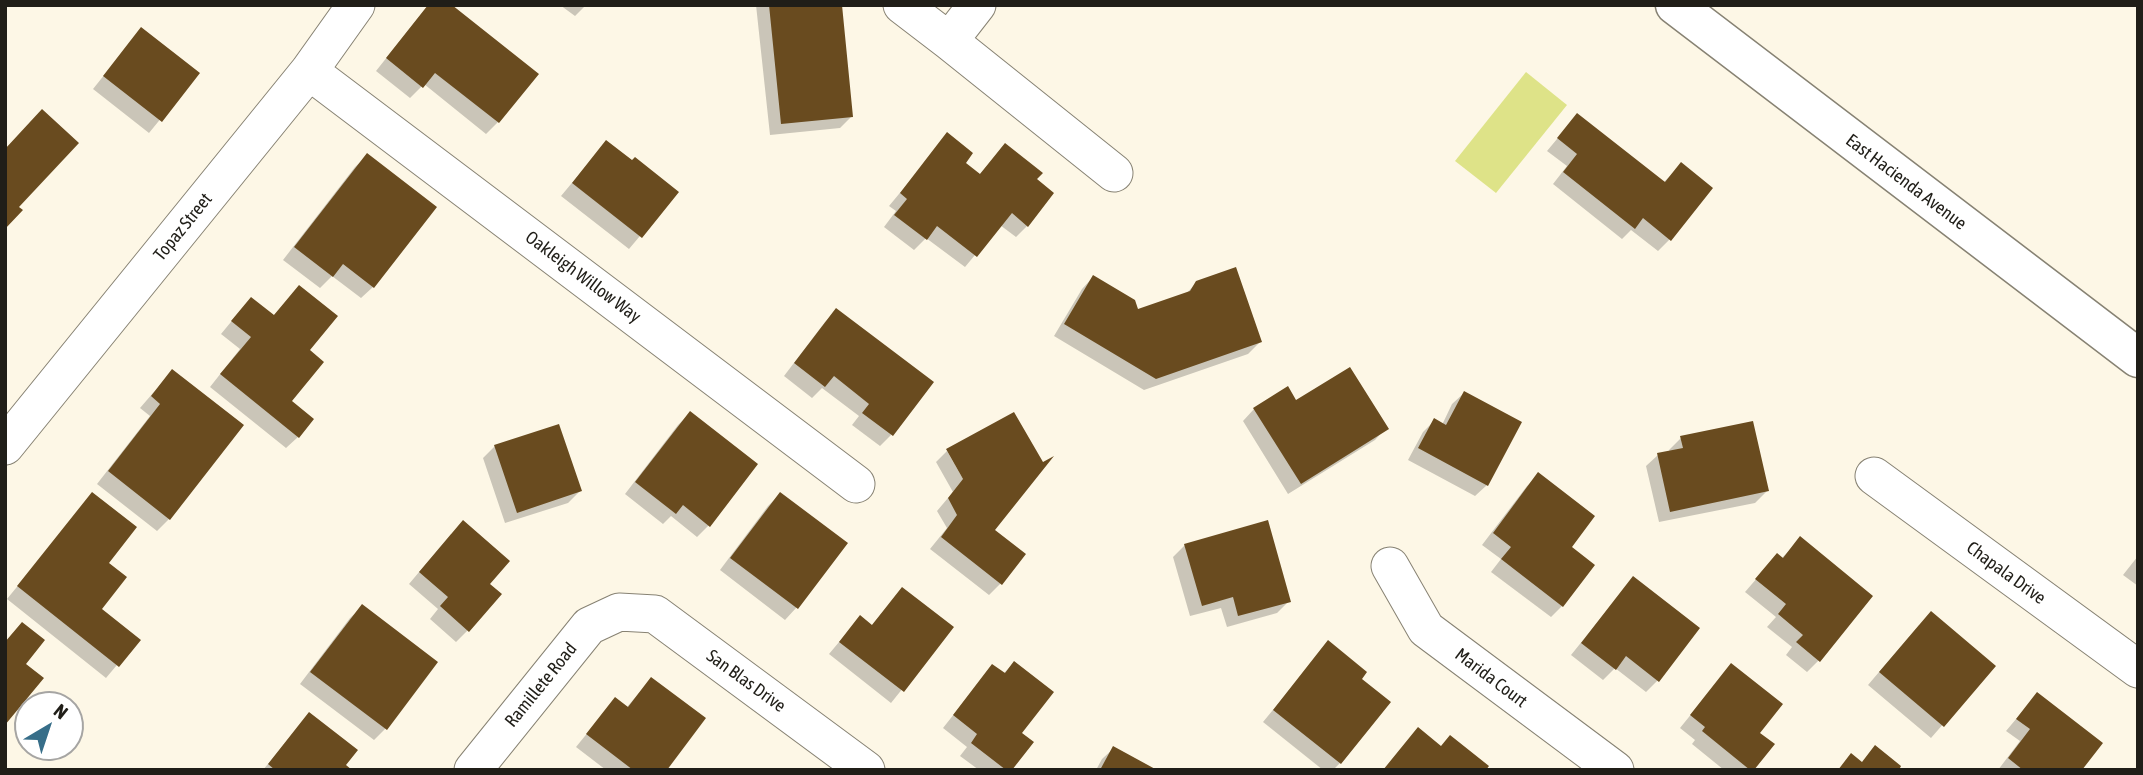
<!DOCTYPE html>
<style>
body{margin:0}
#map{position:relative;width:2143px;height:775px;overflow:hidden;background:#fdf7e6;font-family:"Asap Condensed",sans-serif}
canvas{display:block}
.frame{position:absolute;inset:0;border:7px solid #201e18;pointer-events:none}
.north{position:absolute;left:14px;top:691px;width:70px;height:70px;box-sizing:border-box;background:#fff;border:2px solid #a6a5a3;border-radius:50%;rotate:39deg;font-size:19px;font-weight:700;line-height:28px;text-align:center;color:#201e18}
.north::after{content:'';display:block;margin:auto;width:24px;height:32px;background:#376e89;clip-path:polygon(50% 0,100% 100%,50% 72%,0 100%)}
</style>
<div id="map">
<canvas width="2143" height="775"></canvas>
<div class="frame"></div>
<div class="north">N</div>
</div>
<script>
const ctx = document.querySelector('canvas').getContext('2d');
ctx.lineJoin = 'round';
function fillPath(path, color) {
  ctx.fillStyle = color;
  ctx.fill(path, 'evenodd');
}
function trace(path, color, width, dash) {
  ctx.strokeStyle = color;
  ctx.lineWidth = width;
  ctx.lineCap = dash ? 'butt' : 'round';
  ctx.setLineDash(dash || []);
  ctx.stroke(path);
}
function label(font, color, halo, rows, align = 'center') {
  ctx.font = font + ' "Asap Condensed",sans-serif';
  ctx.lineWidth = 7;
  ctx.setLineDash([]);
  ctx.textBaseline = 'middle';
  ctx.strokeStyle = halo;
  ctx.fillStyle = color;
  for (const [text, x, y, turn = 0] of rows) {
    ctx.save();
    ctx.translate(x, y);
    ctx.rotate((+turn || 0) * Math.PI / 180);
    ctx.textAlign = isNaN(turn) ? turn : align;
    if (halo) ctx.strokeText(text, 0, 0);
    ctx.fillText(text, 0, 0);
    ctx.restore();
  }
}
fillPath(new Path2D(`
 M1526,72L1567,105L1496,193L1455,161Z`), '#dee388');
fillPath(new Path2D(`
 M560,5H586L575,16Z
 M756,5H840L851,117L840,128L770,135Z
 M426,8L498,122L486,134L424,84L410,98L376,71Z
 M141,29L198,73L149,133L93,89Z
 M1577,115L1663,183L1681,165L1669,240L1658,251L1631,230L1622,239L1553,184L1567,166L1547,151Z
 M948,135L963,163L979,175L1005,145L1035,180L1027,226L1016,237L1000,225L965,267L926,238L914,250L884,227L896,211L889,206Z
 M606,142L677,192L629,249L561,196Z
 M367,156L373,287L361,298L332,276L320,288L283,260L355,167Z
 M1093,277L1137,311L1185,295L1197,282L1260,342L1248,354L1144,390L1054,336L1082,289Z
 M299,287L308,351L289,402L298,437L286,448L210,387L240,349L221,334L240,311L273,316Z
 M836,311L891,435L880,446L852,425L859,416L822,388L812,398L784,376L825,322Z
 M172,371L242,426L169,519L157,531L97,484L150,416L140,408Z
 M1464,393L1487,485L1475,496L1408,460L1423,432L1434,421L1442,425L1452,404Z
 M1296,403L1386,428L1375,440L1288,494L1243,421L1254,409Z
 M690,413L709,525L697,537L671,516L663,524L625,494L678,425Z
 M1681,438L1767,491L1755,503L1659,522L1646,466L1658,455L1670,452L1669,450Z
 M495,446L580,491L568,503L505,523L483,458Z
 M947,451L993,531L1001,583L989,595L930,549L947,528L937,511L953,492L936,462Z
 M1538,475L1569,547L1562,606L1551,617L1491,572L1501,559L1482,545L1527,486Z
 M93,494L107,563L100,609L138,640L106,678L7,599Z
 M780,494L845,544L796,608L785,620L720,570L768,506Z
 M451,534L468,630L456,642L430,619L438,609L409,584Z
 M1800,539L1819,660L1807,672L1786,655L1792,647L1767,627L1776,617L1745,592L1777,555L1781,559Z
 M1185,545L1289,601L1277,613L1227,627L1221,608L1190,616L1173,557Z
 M2138,556V586L2123,575Z
 M1633,578L1658,680L1646,692L1615,668L1603,680L1571,655Z
 M902,589L952,627L891,703L829,654L860,617L871,626Z
 M362,607L436,663L385,729L374,740L300,684L350,618Z
 M1919,625L1993,667L1931,738L1868,685Z
 M1328,643L1359,679L1340,763L1333,770H1323L1263,722Z
 M1014,663L1019,734L1010,770H979L960,756L967,747L943,728L992,666L1003,674Z
 M1731,665L1758,733L1752,770H1724L1692,744L1695,740L1680,728Z
 M651,679L664,770H606L576,747L615,699L627,707Z
 M2037,694L2080,770H1998L2020,741L2006,731Z
 M309,714L344,766L349,770H263Z
 M1114,748L1153,770H1096L1102,759Z`), '#0003');
fillPath(new Path2D(`
 M428,5H452L539,74L499,123L435,73L423,88L386,58Z
 M769,5H842L853,117L781,124Z
 M141,27L200,73L162,122L103,76Z
 M42,109L79,143L19,207L23,210L5,229V149Z
 M1577,113L1665,182L1681,162L1713,188L1671,241L1643,218L1635,229L1563,172L1577,154L1557,138Z
 M947,132L973,153L966,163L980,174L1005,143L1043,173L1037,179L1054,193L1028,227L1012,213L977,257L937,226L927,240L894,215L907,199L900,193Z
 M606,140L632,160L635,157L679,192L642,238L572,183Z
 M367,153L437,207L374,288L343,264L333,277L294,247Z
 M1236,267L1262,342L1156,379L1064,324L1093,275L1135,300L1138,309L1190,291L1196,281Z
 M299,285L338,316L310,350L324,362L292,401L314,419L299,438L220,374L251,337L231,321L251,297L274,315Z
 M836,308L934,382L893,436L862,413L869,404L834,376L825,387L794,363Z
 M1350,367L1389,429L1301,484L1253,408L1288,386L1296,400Z
 M172,369L244,425L170,520L108,471L160,404L151,396Z
 M1464,391L1522,422L1488,486L1418,448L1434,418L1446,425Z
 M690,411L758,464L710,527L683,505L676,514L635,482Z
 M1014,412L1043,462L1054,456L995,530L1026,554L1002,585L941,537L957,515L948,498L963,479L946,449Z
 M1753,421L1769,491L1670,512L1657,453L1683,448L1680,436Z
 M559,424L582,491L517,513L494,445Z
 M1538,472L1595,516L1572,547L1595,565L1563,607L1501,559L1511,547L1493,533Z
 M92,492L137,527L109,563L127,577L102,609L141,640L119,667L17,586Z
 M780,492L848,543L798,609L730,558Z
 M463,520L510,561L490,584L502,594L469,632L440,606L448,597L419,572Z
 M1268,520L1291,602L1238,616L1233,597L1202,606L1184,544Z
 M1800,536L1873,596L1820,662L1796,642L1803,635L1778,614L1786,604L1755,579L1777,553L1783,558Z
 M1633,576L1700,628L1659,682L1626,656L1616,670L1581,643Z
 M902,587L954,627L904,692L839,642L860,615L872,625Z
 M362,604L438,662L387,730L310,672Z
 M1931,611L1996,666L1944,727L1879,672Z
 M22,622L45,640L26,664L44,678L5,725V642Z
 M1328,640L1367,672L1362,679L1391,702L1341,764L1273,710Z
 M1014,661L1054,692L1022,733L1034,742L1012,770H1006L971,743L977,734L953,715L992,664L1005,673Z
 M1731,663L1783,704L1760,733L1775,744L1754,770H1750L1702,731L1705,727L1690,715Z
 M651,677L706,718L667,770H633L586,734L615,697L628,707Z
 M2037,692L2103,743L2082,770H2023L2008,758L2030,729L2016,719Z
 M309,712L358,750L346,765L352,770H275L268,764Z
 M1418,727L1441,746L1450,735L1489,766L1486,770H1383Z
 M1875,745L1901,766L1899,770H1838L1851,753L1862,762Z
 M1113,746L1157,770H1100Z`), '#694b1f');
const minor = new Path2D(`
 M902,5L949,41
 M977,5L949,41L1114,173
 M309,71L856,484
 M5,446L309,71L356,5
 M1874,476L2138,669
 M1390,566L1426,629L1615,770
 M473,770L589,626L619,612L655,614L866,770`);
const major = new Path2D(`
 M1675,5L2138,358`);
trace(minor, '#878273', 39);
trace(major, '#878273', 41);
trace(minor, '#fff', 37);
trace(major, '#fff', 38);
label('18px', '#201e18', '#fff', [
 ["East Hacienda Avenue",1906,182,37],
 ["Topaz Street",183,227,-51],
 ["Oakleigh Willow Way",583,277,37],
 ["Chapala Drive",2006,573,36],
 ["Marida Court",1491,678,37],
 ["San Blas Drive",746,681,36],
 ["Ramillete Road",541,685,-51]
]);
</script>
